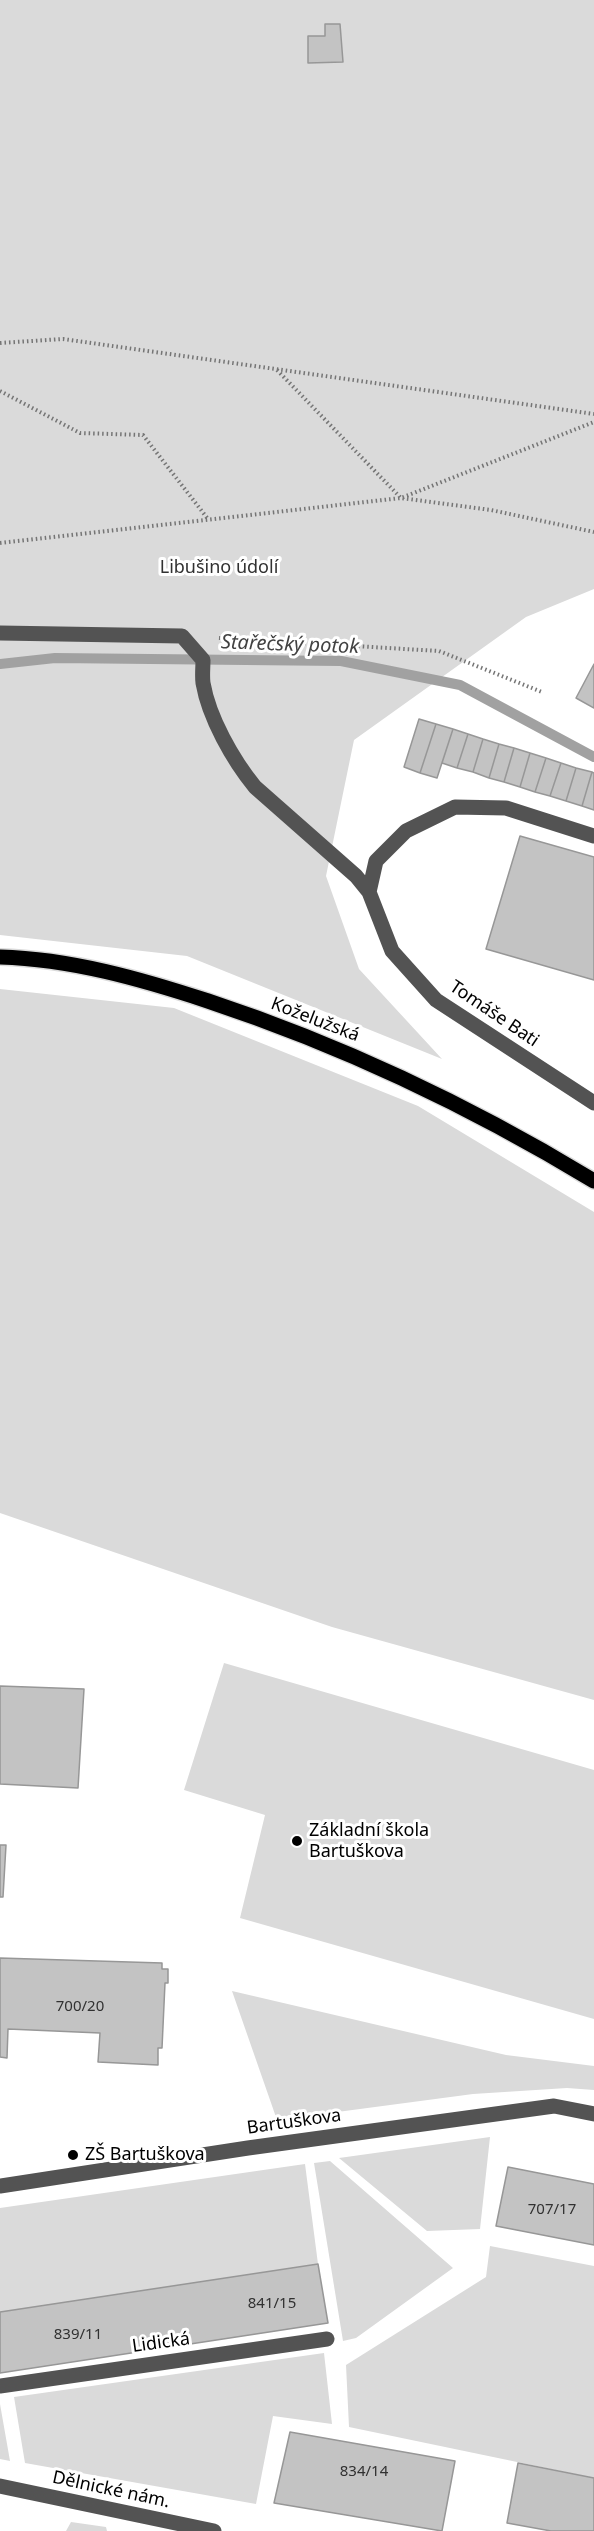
<!DOCTYPE html>
<meta charset="utf-8">
<style>
body{margin:0}
canvas{display:block;background:#fff}
</style>
<canvas width="594" height="2531"></canvas>
<script>
const ctx = document.querySelector('canvas').getContext('2d');
ctx.lineJoin = 'round';
function fillPath(path, color) {
  ctx.fillStyle = color;
  ctx.fill(path, 'evenodd');
}
function trace(path, color, width, dash) {
  ctx.strokeStyle = color;
  ctx.lineWidth = width;
  ctx.lineCap = dash ? 'butt' : 'round';
  ctx.setLineDash(dash || []);
  ctx.stroke(path);
}
function label(font, color, halo, rows, align = 'center') {
  ctx.font = font + ' "Noto Sans",sans-serif';
  ctx.lineWidth = 6;
  ctx.setLineDash([]);
  ctx.textBaseline = 'middle';
  ctx.strokeStyle = halo;
  ctx.fillStyle = color;
  for (const [text, x, y, turn = 0] of rows) {
    ctx.save();
    ctx.translate(x, y);
    ctx.rotate((+turn || 0) * Math.PI / 180);
    ctx.textAlign = isNaN(turn) ? turn : align;
    if (halo) ctx.strokeText(text, 0, 0);
    ctx.fillText(text, 0, 0);
    ctx.restore();
  }
}
fillPath(new Path2D(`
 M0,0H594V589L526,617L354,740L326,876L359,969L442,1059L187,956L0,935Z
 M0,989L174,1008L418,1106L594,1212V1700L332,1627L0,1513Z
 M224,1663L594,1770V2019L240,1918L265,1815L184,1790Z
 M232,1991L506,2055L594,2066V2090L567,2088L473,2094L277,2120Z
 M490,2137L480,2229L427,2231L339,2158Z
 M330,2161L453,2268L356,2338L343,2341L314,2163Z
 M305,2164L318,2264L0,2312V2208Z
 M490,2246L594,2266V2478L349,2427L346,2365L486,2277Z
 M324,2353L332,2424L273,2416L256,2504L25,2463L14,2397Z
 M0,2404L10,2461L0,2459Z
 M71,2522L106,2527L107,2531H66Z`), '#dadada');
trace(new Path2D(`
 M0,664L55,658L341,661L460,685L594,757`), '#a1a1a1', 10);
const building = new Path2D(`
 M325,24H340L343,62L308,63V36H325Z
 M594,664V708L576,698Z
 M419,719L436,724L420,773L404,767Z
 M436,724L453,729L437,778L420,773Z
 M453,729L468,734L457,768L442,763Z
 M468,734L483,739L473,772L457,768Z
 M483,739L499,744L489,778L473,772Z
 M499,744L514,748L504,782L489,778Z
 M514,748L530,753L520,787L504,782Z
 M530,753L546,758L535,792L520,787Z
 M546,758L561,763L550,796L535,792Z
 M561,763L576,768L566,801L550,796Z
 M576,768L592,772L582,806L566,801Z
 M592,772L594,773V810L582,806Z
 M520,836L594,857V980L486,949Z
 M0,1686L84,1689L78,1788L0,1784Z
 M0,1845H6L3,1897H0Z
 M0,1958L162,1963V1969H168V1983H165L162,2048H158V2065L98,2062L100,2033L8,2029L7,2058L0,2057Z
 M508,2167L594,2184V2245L496,2226Z
 M318,2264L328,2323L0,2373V2312Z
 M290,2432L455,2461L442,2531L274,2503Z
 M518,2463L594,2478V2531H551L507,2523Z`);
fillPath(building, '#c3c3c3');
trace(building, '#979797', 1.5);
const major = new Path2D(`
 M0,957C71,959 141,979 208,1001C344,1046 472,1107 594,1181`);
trace(major, '#dbdbdb', 18);
trace(new Path2D(`
 M0,343L63,339L594,414
 M277,370L401,498L594,422
 M0,391L80,433L143,435L208,519
 M0,543L401,498L491,510L594,532
 M219,638L439,651L542,692`), '#757575', 4, [1.5, 3]);
trace(new Path2D(`
 M0,633L182,636L203,660C203,667 202,676 203,683C209,718 233,760 255,787L356,876L369,892
 M594,836L506,808L455,807L406,831L376,861L369,892L392,951L436,1000L594,1103
 M0,2186L248,2148L554,2106L594,2114
 M0,2386L327,2339
 M0,2486L214,2531`), '#535353', 15);
trace(major, '#000', 15);
for (const [x, y, r, color] of [
 [297,1841,6,"#000"],
 [73,2155,6,"#000"]
]) {
  const dot = new Path2D();
  dot.arc(x, y, r, 0, 2 * Math.PI);
  ctx.fillStyle = color;
  ctx.fill(dot);
  trace(dot, '#fff', 2);
}
label('15px', '#313131', null, [
 ["700/20",80,2007],
 ["707/17",552,2210],
 ["841/15",272,2304],
 ["839/11",78,2335],
 ["834/14",364,2472]
]);
label('18px', '#313131', '#fff', [
 ["Libušino údolí",219,568]
]);
label('18px', '#000', '#fff', [
 ["Tomáše Bati",494,1014,34],
 ["Koželužská",315,1020,21],
 ["Bartuškova",294,2122,-8],
 ["Lidická",161,2343,-8],
 ["Dělnické nám.",111,2490,12]
]);
label('18px', '#000', '#fff', [
 ["Základní škola",309,1831],
 ["Bartuškova",309,1852],
 ["ZŠ Bartuškova",85,2155]
], 'left');
label('italic 20px', '#424242', '#fff', [
 ["Stařečský potok",290,645,2]
]);
</script>
